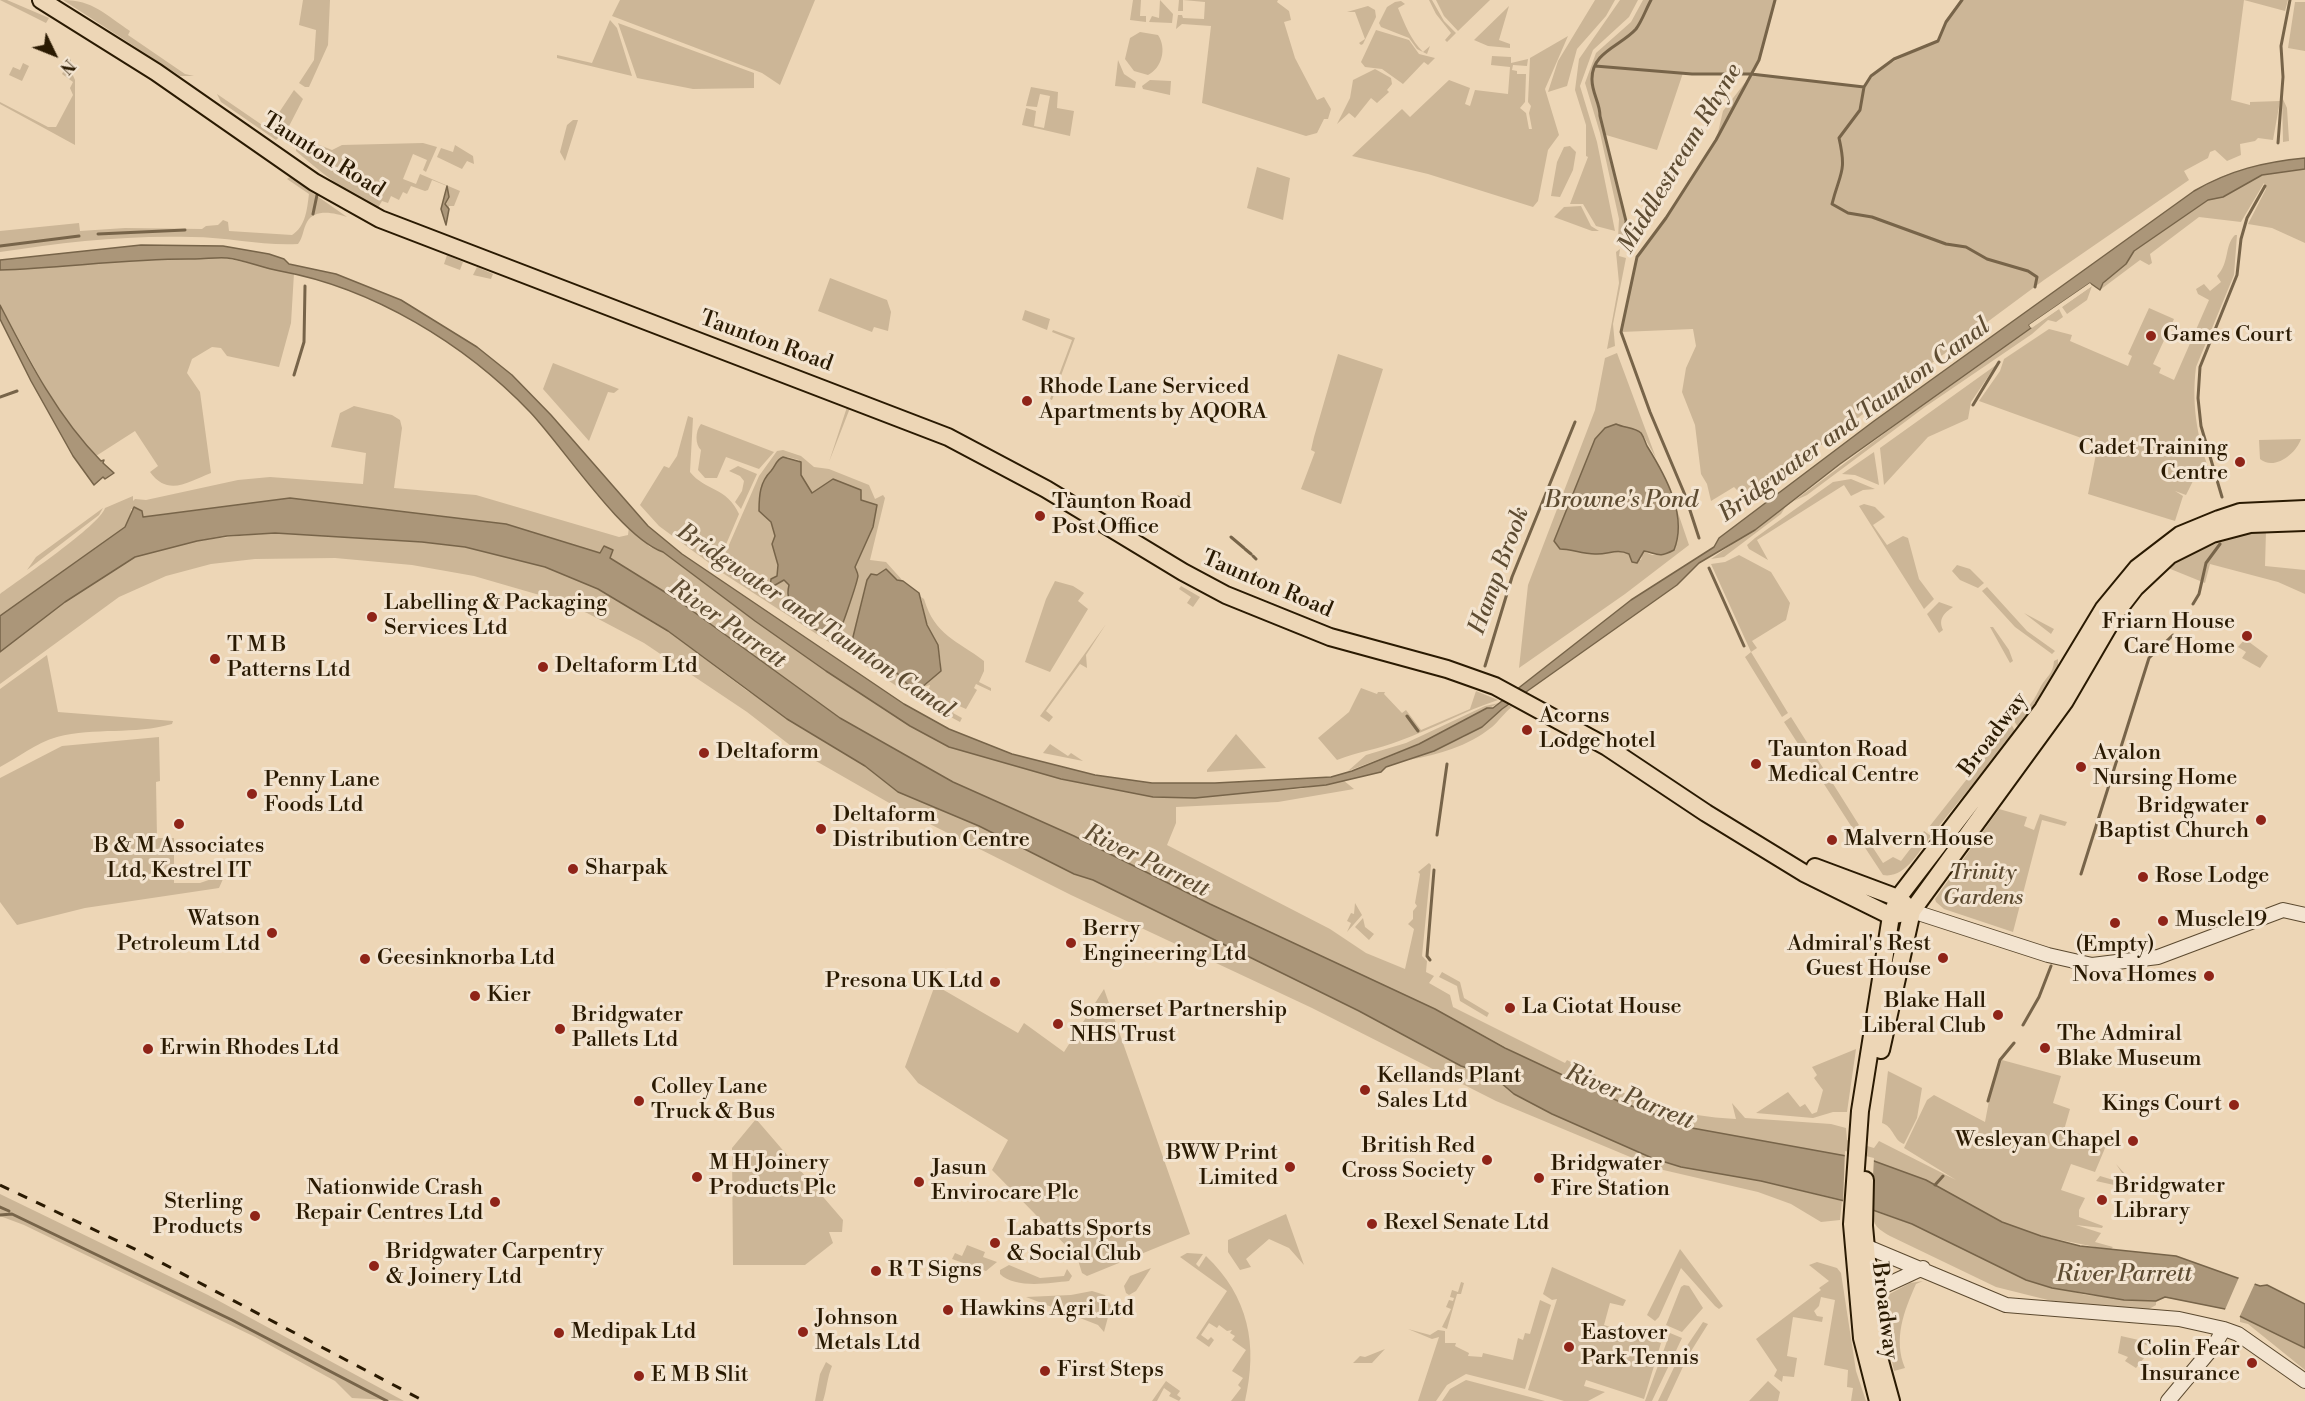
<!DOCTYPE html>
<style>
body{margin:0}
#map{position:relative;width:2305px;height:1401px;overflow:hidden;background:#edd6b6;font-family:"Libre Bodoni",serif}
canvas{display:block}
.north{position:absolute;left:24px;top:24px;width:60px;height:60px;-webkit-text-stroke:4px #f3e4d0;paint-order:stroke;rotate:133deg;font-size:16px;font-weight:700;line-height:24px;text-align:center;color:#2a1a02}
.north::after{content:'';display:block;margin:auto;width:21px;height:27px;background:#2a1a02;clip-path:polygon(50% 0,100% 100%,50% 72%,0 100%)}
</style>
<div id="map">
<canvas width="2305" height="1401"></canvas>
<div class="north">N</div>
</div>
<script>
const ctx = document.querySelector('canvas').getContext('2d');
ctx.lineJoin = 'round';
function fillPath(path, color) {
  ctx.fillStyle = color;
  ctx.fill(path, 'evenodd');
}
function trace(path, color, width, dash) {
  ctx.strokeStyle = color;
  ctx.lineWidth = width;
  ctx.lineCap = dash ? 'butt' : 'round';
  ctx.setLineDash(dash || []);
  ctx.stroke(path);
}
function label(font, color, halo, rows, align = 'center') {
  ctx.font = font + ' "Libre Bodoni",serif';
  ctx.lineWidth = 6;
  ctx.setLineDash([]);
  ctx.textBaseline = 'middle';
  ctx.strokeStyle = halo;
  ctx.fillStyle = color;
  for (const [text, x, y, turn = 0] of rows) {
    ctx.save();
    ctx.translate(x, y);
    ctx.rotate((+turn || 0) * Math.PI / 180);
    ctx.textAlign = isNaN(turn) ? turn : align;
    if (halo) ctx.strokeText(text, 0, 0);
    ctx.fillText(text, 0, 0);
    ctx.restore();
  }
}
fillPath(new Path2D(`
 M0,0H7L49,18L46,23Z
 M63,0C93,0 106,15 130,31L128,35L185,74L194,76H180Z
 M303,0H330L328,45L309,87H305L299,83L314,60L316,30L299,25Z
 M620,0H815L780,85L762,73L612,16Z
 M1133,0H1141L1140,16H1146V22L1130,20Z
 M1160,0L1173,14L1172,23L1149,22L1152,16L1159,18Z
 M1179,0H1278L1277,2L1289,11L1291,20L1284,22L1295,58L1317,100L1324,97L1331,109L1328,119H1324L1317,133L1306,136L1202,103L1211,26L1182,24L1176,29L1178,15H1182L1183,18L1204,19L1205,2L1183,0V11H1178Z
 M1429,0H1432L1444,21L1456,33L1447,42L1445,40L1451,33L1436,14Z
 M1436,0H1490L1458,31L1444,16Z
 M1595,0H1615L1606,16L1577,49L1567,86L1548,92L1558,61Z
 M1620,0H1638L1629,17L1593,50L1580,86L1597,142L1615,231L1596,226L1583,204H1570L1588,157L1586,156V125L1575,90L1579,59Z
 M1643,0H1775L1759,60L1752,74L1864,87C1882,61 1911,55 1938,41L1946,22L1960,0H2288L2285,11L2244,0L2231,100L2250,105V102L2280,101L2273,140L2258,138L2255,141L2240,144L2241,155L2227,161L2215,150L2210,152L2208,158L2184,171L2189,180L2044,280L1747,500L1734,487L1711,501L1707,484L1701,474L1695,425L1682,392L1686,368L1696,346L1693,329L1621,332L1637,257L1666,218L1716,141L1723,111L1751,75L1683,73L1657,150L1606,135C1610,163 1630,218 1625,241L1621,243L1618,238L1619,219L1600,133L1585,83L1596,53L1631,22Z
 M1395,2L1401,1L1405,4L1398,8C1405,25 1411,40 1423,52L1430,46L1427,54L1417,49L1409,38L1381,27L1379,23L1387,7Z
 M2295,2H2305V51L2288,48Z
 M1368,6L1375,10L1376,17L1363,44L1361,45L1359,43L1365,39L1355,12H1347Z
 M1509,6L1499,40L1510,44V48L1488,46L1474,40Z
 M610,20L617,28L632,76L557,58V55L592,63Z
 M618,23L754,73V88L693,89L637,78Z
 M1376,30L1409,40L1419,54L1435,58L1428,65L1424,62L1403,84L1382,69L1365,67L1361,62Z
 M1140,32L1158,35C1167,48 1162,68 1148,75L1134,71L1125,59L1130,38Z
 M1568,36L1545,89L1559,135L1548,150L1538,201L1533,207L1428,174L1352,156L1402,109L1410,117L1449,80L1470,88L1465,104L1470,106L1475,90L1508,94L1510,67L1491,65L1492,56L1511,57V63L1528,59L1527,66L1513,65L1512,70L1517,71V74H1526L1525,102L1520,108L1526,113L1529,129H1532L1529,113L1531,106L1528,102L1530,58Z
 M71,58V71L75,80V145L0,104V102L48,127H56L73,95L70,88L73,82L62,74Z
 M1118,60L1124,74L1136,82L1135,88L1115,86Z
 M23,63L29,66L22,81L9,75L13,67L20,70Z
 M1375,69L1391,78L1392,84L1387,90L1389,92L1377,103L1371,98L1355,118L1349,113L1337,124L1350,98L1353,80Z
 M1150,80L1171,81L1170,95L1143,89L1142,86Z
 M1031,87L1058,92L1057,108L1074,111L1070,136L1022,125L1026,108L1036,111L1034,126L1044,128L1050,96L1040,94L1037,107L1026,106Z
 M294,90L303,99L287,130L276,140L221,102L217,94L268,129Z
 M2282,97L2287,108L2289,141L2283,142Z
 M573,120H578L565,161L560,152L567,125Z
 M302,138L332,150L342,145L423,143L437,147L426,172L423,170L427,160L413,154L403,179L416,184L420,174L460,191L454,206H449V209L445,204L449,197L447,186L432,180L428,190L425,191L411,186L407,194L403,192L399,200L391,196L388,203L382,201L378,208C347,194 322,173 296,151V147Z
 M455,145L473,156L474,164L467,161L462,169L437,157L441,148L453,152Z
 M1570,146L1576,152L1573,170L1560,197L1551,196L1557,162L1564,147Z
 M1257,167L1290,178L1283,220L1247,208Z
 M2305,169V243L2272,228L2248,224L2266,189L2264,183L2241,222L2199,217L2150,254L2152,263L2149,265L2140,260L2100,290C2106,275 2125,266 2134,251L2208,200L2223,197L2262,175Z
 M290,177L347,217C335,213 315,208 307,222C303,229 303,238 298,244C263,246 227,237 192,237C128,235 64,242 0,252V231L79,223L80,231L125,228L202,229L206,226L218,225L223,220L228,222L229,231L292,235C306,226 307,209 309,194L287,179Z
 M1581,206L1591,226L1599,231H1592L1554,217L1564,207Z
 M2235,235H2237L2234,275L2196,367C2191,407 2198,445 2214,482L2193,481L2186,495L2175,491L2183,496L2175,521L2088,494L2098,444L1979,401L2000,371L2004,359L2049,329L2072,335L2070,341L2128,366L2132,356L2128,354L2149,308L2174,319L2153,364L2161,368L2159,373L2174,380L2209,300L2198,294L2196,289L2204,284L2210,291L2221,282L2217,276C2230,262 2224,246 2235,235Z
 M1620,249L1619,256L1626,258L1613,324L1615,346L1607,349L1619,283L1616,252Z
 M447,255L463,262L460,270L444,264Z
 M155,258H225L294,273L291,323L279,367L227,356L221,348L212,347L192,359L187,373L200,392L211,473C188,482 168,497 150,472L158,466L135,431L96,456L79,438L54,403L0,305V270Z
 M477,267L493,274L491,279L473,275Z
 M830,278L887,300L891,312L888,331L874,327L872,332L818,311Z
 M2092,286L2087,300L2067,314L2062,307Z
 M2059,309L2063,317L2056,322L2048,320L2032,334L1925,407L1807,495L1794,501L1956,380Z
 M1025,310L1050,319L1047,330L1022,320Z
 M1053,330L1075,338L1052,400L1050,399L1072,340L1052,332Z
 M1617,353L1656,458L1643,435L1616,424L1595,439L1554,541L1560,549L1603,554L1620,550L1641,560L1643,551L1652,555H1665L1678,526L1676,507L1689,545L1625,594L1519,668L1528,585L1595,410L1605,358Z
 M1338,354L1383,369L1341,504L1301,489L1315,452L1311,450L1314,437Z
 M553,363L619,389L614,393L608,392L589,441L543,389Z
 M1996,365L1971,402L1968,419L1928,437L1884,485L1880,448Z
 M354,406L392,415L400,420L402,428L394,488L476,495L619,537L628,535L629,526L650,547L663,552L755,621L866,697L1061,779L1153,797L1300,789L1343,780L1354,789L1278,802L1176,807V823L1167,845L1330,929L1366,953L1405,969L1414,929L1408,924L1413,919V911L1417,906L1415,903L1420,874L1418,872L1429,863L1431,865L1422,956L1427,961L1426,972L1434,976L1429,983L1450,995L1453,1007L1565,1063L1567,1060L1592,1073L1596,1075L1597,1082C1650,1104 1678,1116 1736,1119L1732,1103L1745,1118L1831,1124L1846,1128L1847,1140L1874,1148L1879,1141L1956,1180L1904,1148L1927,1100L1934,1095L1985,1122L1992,1085L2002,1060L2061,1076L2053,1103L2070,1109L2064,1130L2108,1141L2095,1172L2071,1164L2061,1190L2085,1198L2079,1210V1217L2103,1226L2102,1228L2076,1225L2101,1233L2095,1242L2113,1247L2110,1250L2041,1236L2002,1222L1926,1180L1874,1161L1692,1128L1617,1101L1579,1081L1544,1068L1435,1009L1210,904L1074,836L953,782L840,718L676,599L609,557L604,546L600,553L506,524L290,498L143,517L142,511L131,509L130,520L125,527L0,616V594C19,580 100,525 105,508L133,496V501L135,499L146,500L238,480L270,477L363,484L366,453L331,447L340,413Z
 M847,407L850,408L829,462Z
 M688,416L693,418L690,472C705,491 727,487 739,514L716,568L659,526L640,505L664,466L669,468L677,456Z
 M701,424L774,452L759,469L726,457L717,478H705L698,470L701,450C695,445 695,431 701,424Z
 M2301,439C2296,454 2274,471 2260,459L2259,440Z
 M783,450L801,456L814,467L829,469L869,485L875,499L883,495L885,498L870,560L886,562L903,581L897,580L886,569L864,590L852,642L865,655L871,650L875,662L898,674L909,686L929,689L930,685L923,687L941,671C942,649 933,642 927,625C924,616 924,606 921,597L924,599C935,636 957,640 984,661V671L979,682L991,688V691L976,684L974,688L977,690L966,709L957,705L953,713L962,718L960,722L912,696L718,570L759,476L777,451ZM787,457L799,460L801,475L812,494L834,481L861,490V500L877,505L873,527L855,567C861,587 843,613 841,633L833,637L798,617L790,606L789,584L782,579L776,585L769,586L771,579L777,576L778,565L772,544L775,536L771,522L759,511C759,481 766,476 787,457Z
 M1874,452L1879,485L1855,475L1842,474Z
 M738,466L757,474L741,509L735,502L742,491L744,481L740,476L729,471Z
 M1851,479L1875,489L1863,490L1851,496L1844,485L1757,540L1768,560L1749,549L1747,545L1755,538L1833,482Z
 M1864,504L1875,507L1885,517L1873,525L1887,545L1903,536L1908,538L1919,579L1934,599L1924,609L1859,506Z
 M1786,506L1781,514L1724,557L1711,559Z
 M103,508L99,515L27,570L36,557Z
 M2266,531L2265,566L2305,570V594L2278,582L2210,564L2205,583L2168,568C2199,548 2230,536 2266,531Z
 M275,533L422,542L465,547L545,567L598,589L668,631L746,690L865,766L898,792L979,826L1074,874L1093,880L1359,1011L1461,1066L1494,1077L1514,1094L1552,1114L1652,1158L1681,1167L1761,1181L1842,1201L1840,1220L1821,1222L1791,1204L1758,1192L1659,1169L1496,1101L1312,1008L1071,895L898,808L795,749L747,712L644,643L587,613L543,596L474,576L412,565L335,558L255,559L211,564L166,576L119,597L0,684V652C36,623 93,573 135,557C176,541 231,536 275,533Z
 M1739,555L1771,572L1790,603L1786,620L1752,641L1757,648L1751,652L1788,713L1782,717L1745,657L1751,652L1711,564L1725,562Z
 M1957,565L1970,569L1984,583L1978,588L1960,580L1952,571Z
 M1055,581L1073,586L1084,593L1078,601L1088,609L1050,672L1025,662L1046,599Z
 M1181,586L1200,597L1193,607L1187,603L1191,597L1179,589Z
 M1987,587L2027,631L2055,651L2052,654L2015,627L1982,591Z
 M1939,602L1953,607C1944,613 1938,619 1943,630L1939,633L1927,614Z
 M2024,613L2054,629L2051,634Z
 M1106,624L1086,655L1087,668L1080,664L1046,711L1053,717L1049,722L1040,716Z
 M1990,627H1993L2009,650L2013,661L2010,663Z
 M2245,639L2268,656L2260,668L2242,658L2246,652L2238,647Z
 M47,655L58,712L173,721L172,724C134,735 95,727 57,737C36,743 19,757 0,767V689Z
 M2058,659V672L2018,727L2012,718C2031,705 2031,706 2041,686C2047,676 2053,674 2054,661Z
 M1361,688L1377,694L1378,692H1385L1384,694L1402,713L1406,710L1421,730L1470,709L1476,691L1498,700C1464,711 1433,729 1399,741C1379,749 1357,752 1337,760L1318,738L1349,712Z
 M1499,703L1419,744L1348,771L1366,755L1406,743L1485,706Z
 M1508,705L1512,707C1504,713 1499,721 1492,727C1467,747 1439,754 1409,760L1464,737Z
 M1791,717L1859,825L1853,829L1784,722Z
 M2009,720L2015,731L2012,736L1934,832L1929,827L1997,741L1990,736Z
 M1236,734L1266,768L1207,772V770Z
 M159,737L160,781L156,782L157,838H174V883H200L220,876L223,879L219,888L85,908L17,925L0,902V778L62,746Z
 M1050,744L1068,756L1071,753L1083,761L1043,753Z
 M1999,809L2027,817L2024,826L2034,830L2040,814L2067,822L2065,826L2042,820L2013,932L1944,909L1936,902L1935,899Z
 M1924,831L1931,836C1919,851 1905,879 1883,875L1858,837L1864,834L1883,863L1893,857L1901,861Z
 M1355,903L1362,915L1347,932L1351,923L1347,921L1351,913L1354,914Z
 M1363,918L1365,927L1374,934L1369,940L1355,927Z
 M1442,972L1460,982L1464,998L1489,1013L1487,1017L1460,1001L1457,986L1439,977Z
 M935,985L1018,1033L1024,1023L1064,1052L1104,989L1190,1234L1087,1276L1082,1273L1077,1257L992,1170L1008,1140L918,1083L905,1067Z
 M1856,1049L1847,1112H1833L1813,1118L1756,1113L1788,1092L1800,1107L1805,1104L1812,1114L1817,1112L1823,1090L1814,1078L1817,1075L1812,1067Z
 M1888,1071L1922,1088L1917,1118L1904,1144C1894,1141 1893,1126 1882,1123Z
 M756,1119L843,1220L842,1232H829L833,1243L805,1265H733L732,1148Z
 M2116,1164L2125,1174L2122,1190L2114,1185L2096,1181L2100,1176L2120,1182L2122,1173Z
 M0,1194L208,1295L404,1401L352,1398L335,1381L255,1337L24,1225L0,1216Z
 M1873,1211L1912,1224L2026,1280L2086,1295L2156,1301V1305L2149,1309L2056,1302L1996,1287L1890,1236C1878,1229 1872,1225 1873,1211Z
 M1286,1214L1304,1265L1289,1248L1269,1239L1246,1259L1251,1267L1240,1270L1228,1252V1240Z
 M967,1245L985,1252L983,1257L997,1262L986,1271L952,1259L955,1253L962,1256Z
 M1680,1249L1723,1306L1719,1309L1715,1306L1681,1268L1659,1317L1655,1321L1647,1315Z
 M1187,1253L1203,1254L1196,1264L1199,1267L1206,1256C1249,1297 1258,1345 1245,1401H1231L1241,1388L1238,1385L1243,1378L1232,1371L1246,1350L1232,1340L1235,1336L1230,1333L1232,1330L1227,1331L1219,1325L1217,1328L1209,1323L1201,1335L1208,1340L1211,1337L1214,1340L1209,1347L1196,1338L1227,1291L1180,1257Z
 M1817,1262L1837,1268L1841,1273L1856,1371L1866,1401H1851L1853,1388L1847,1387L1848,1370L1824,1365L1835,1300L1821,1297L1819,1306L1814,1311L1817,1316L1823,1317L1822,1322L1793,1317L1787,1356L1797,1358L1794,1377L1783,1376L1782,1382L1774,1376L1777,1370L1756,1339L1821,1290L1819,1288L1829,1281L1809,1265Z
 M1009,1265L1040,1278L1064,1276L1067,1269L1072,1276L1069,1281C1050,1283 1015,1289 1000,1274V1270Z
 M1552,1267L1626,1300L1623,1306L1610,1303L1604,1325L1661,1343L1644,1399L1586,1380L1584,1386L1605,1392L1588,1401H1564L1528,1390L1557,1299L1552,1300L1543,1294Z
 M1151,1268L1136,1291L1129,1295L1126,1293L1124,1286L1130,1276Z
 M1923,1281L1916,1284C1904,1311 1893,1339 1905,1368L1894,1371L1882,1313L1884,1297L1910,1283Z
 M1461,1282L1464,1283L1461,1294H1457L1447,1329L1442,1327L1451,1309L1446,1307L1449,1300L1453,1301L1454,1298L1450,1297L1452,1290L1458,1292Z
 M1684,1285L1689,1286L1703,1308L1682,1332L1666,1325L1681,1287Z
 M1092,1291L1105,1295L1111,1306L1104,1332L1098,1325L1026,1297L1071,1295Z
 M1540,1300L1551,1305L1525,1389L1466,1374L1447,1385L1436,1401H1418L1439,1337L1432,1339L1408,1329L1430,1335L1438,1330L1445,1331V1343H1456L1455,1346L1469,1353L1468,1356L1482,1357L1483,1353L1513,1360L1518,1338L1523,1340L1525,1333L1530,1334Z
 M2240,1315L2305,1348V1370L2248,1324L2240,1322Z
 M1703,1322L1708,1324L1688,1356L1667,1401H1658L1678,1359Z
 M1670,1333L1682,1338L1652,1401H1645Z
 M2121,1336L2152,1343L2155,1344L2152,1348L2144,1344L2141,1347L2148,1353L2136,1368L2125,1361L2128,1357L2118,1353Z
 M1385,1349L1372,1363H1353L1360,1356L1365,1357Z
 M826,1362L832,1366C827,1378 827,1389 823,1401H815L820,1374Z
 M1466,1380L1545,1401H1442L1450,1389Z
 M1166,1381L1180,1391L1177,1395L1181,1398L1179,1401L1169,1396L1171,1393L1164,1388L1157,1401H1152Z
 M1768,1381L1780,1392L1778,1401H1749Z`), '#ccb697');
const water = new Path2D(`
 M2305,158V169L2262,175L2223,197L2208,200L2134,251L2126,264L2103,283L2100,290L2090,283L2029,325L2031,328L1840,464L1755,530L1699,563L1677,585L1502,709L1482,727L1434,751L1386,767L1381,772L1326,785L1195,798L1153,797L1061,779L949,747L910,726L826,671L755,621L663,552C621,537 564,448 530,412C465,344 373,288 280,271C262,268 245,260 227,258C217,257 206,259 195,259C130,258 65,268 0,270V260L141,245L223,246L269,254L284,259L289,264L336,274L401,300L477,347L512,375L551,415L648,526L682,554L904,704L949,729L1012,754L1095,775L1152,783H1215L1331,777L1352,771L1419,744L1487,708H1493L1631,600L1714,547L1719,538L1874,421L2194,191C2230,170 2264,162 2305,158Z
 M447,186L449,197L445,204L449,209L446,225L441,209Z
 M0,305C29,361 57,416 101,461L104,460L103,463L114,473L105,479L103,477L94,485L73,456L31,381L0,319Z
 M1616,424C1624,428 1635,427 1641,433C1644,437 1645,442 1647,446C1665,475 1688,515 1674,550C1659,558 1658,554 1644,551L1637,563L1632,562L1629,554C1616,548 1608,555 1595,554C1582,554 1571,549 1560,549L1554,541L1595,439L1605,428Z
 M783,457L801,462V475L812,493L833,479L861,490V500L877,505L873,527L855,567C856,570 858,573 858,576C857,583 840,634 836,639C813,630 782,613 789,585L784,580L770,588L771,579L777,576L778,565L772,544L775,536L771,522L759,511C759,495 760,482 771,471C776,465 776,460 783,457Z
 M290,498L506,524L600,553L604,546L613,550L610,558L676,599L840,718L953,782L1074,836L1210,904L1435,1009L1505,1048L1618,1101L1692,1128L1874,1161L1926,1180L2002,1222L2041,1236L2080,1246L2176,1256L2260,1286L2267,1285L2305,1304V1348L2225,1309L2165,1297L2156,1301L2124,1300L2052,1288L2026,1280L1912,1224L1853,1203L1761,1181L1681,1167L1652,1158L1552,1114L1514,1094L1494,1077L1461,1066L1359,1011L1093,880L1074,874L979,826L898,792L865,766L787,719L668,631L598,589L545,567L465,547L422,542L275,533L227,536L197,541L135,557L65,602L0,652V616L125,527L134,507L142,511L143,517Z
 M886,569L897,580L903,581L919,593L927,625L938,645L941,671L921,688L909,686L898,674L875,662L871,650L865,656L852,641L867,580L871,574L877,575Z`);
fillPath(water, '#ab9679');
trace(water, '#776449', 1.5);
fillPath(new Path2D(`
 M2090,283L2092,286L2034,326L2031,328L2029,325Z
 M1845,1151L1874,1158L1871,1212L1843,1203Z
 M2240,1275L2256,1281L2239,1318L2224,1312Z`), '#edd6b6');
trace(new Path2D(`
 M1962,0L1946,22L1938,41L1894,59L1871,76L1864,87L1860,110L1839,138C1847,173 1840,172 1832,204L1848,213L1872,217L1946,244L1966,247L1987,259L2028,271L2037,277L2035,287
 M1595,66L1692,74H1751L1864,87
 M2278,143L2283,77L2281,46L2290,0
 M313,214L317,195
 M98,234L185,230
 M1625,241L1626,221L1600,116C1600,103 1592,93 1592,80C1591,52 1621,46 1636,29C1642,21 1646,9 1651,0
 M0,246L79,236
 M294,375L304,342L305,286
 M0,397L17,391
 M1973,405L1999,362
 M1178,497L1188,502
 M2222,497L2201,426L2198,398L2200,367L2237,275L2241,239L2247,218L2265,186
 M1231,537L1244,548
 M1699,538L1685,495L1650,412L1621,332L1637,257L1666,218L1716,140L1759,60L1775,0
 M1245,549L1251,554
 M1253,556L1256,559
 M1709,568L1744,646
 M2193,604L2199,594L2206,563L2220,544
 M1485,666L1512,577L1575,422
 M1407,716L1418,731
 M1437,835L1447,764
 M2081,874L2149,658L2173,635
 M1430,960L1427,956L1434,870
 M2023,1025L2039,997L2051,966
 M1988,1101L2000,1060L2014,1043
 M1935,1185L1943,1176
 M0,1207L9,1211
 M0,1215L12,1214L232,1320L387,1401`), '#776449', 3);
const tertiary = new Path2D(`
 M1912,911L2048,955L2092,965L2158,957L2283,910L2305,915
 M1865,1246L2006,1305L2179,1319L2224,1329L2238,1334L2305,1381
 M1871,1304L1875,1292L1880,1288L1923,1268
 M2168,1401L2214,1346L2224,1329`);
const primary = new Path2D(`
 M41,0L156,72L314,182L380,219L948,437L1046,489L1183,572L1226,595L1330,637L1447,669L1495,686L1607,747L1706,813L1804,873L1891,916L1912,911
 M1815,867L1898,898L1905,904
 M1881,1050L1912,911L2065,701L2118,610L2135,588L2170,555L2212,534L2250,524L2305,522
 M1865,1180L1864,1226L1871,1304L1880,1361L1891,1401
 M1878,1401L1862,1338L1852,1224L1860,1111L1891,916L1898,898L2043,709L2104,608L2137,568L2180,535L2219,519L2240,512L2305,509`);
trace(tertiary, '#5b492f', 16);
trace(primary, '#2a1a02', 20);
trace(tertiary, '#f3e4d0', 14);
trace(primary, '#edd6b6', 16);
trace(new Path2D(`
 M0,1185L143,1253L424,1401`), '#2a1a02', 3, [10, 10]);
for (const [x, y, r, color] of [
 [2151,336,6,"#8f2418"],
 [1027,401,6,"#8f2418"],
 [2240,462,6,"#8f2418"],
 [1040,516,6,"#8f2418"],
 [372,617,6,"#8f2418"],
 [2247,636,6,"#8f2418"],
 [215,659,6,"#8f2418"],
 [543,667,6,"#8f2418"],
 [1527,730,6,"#8f2418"],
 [704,753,6,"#8f2418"],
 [1756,764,6,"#8f2418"],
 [2081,767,6,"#8f2418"],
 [252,794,6,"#8f2418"],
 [2261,820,6,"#8f2418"],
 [179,824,6,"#8f2418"],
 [821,829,6,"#8f2418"],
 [1832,840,6,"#8f2418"],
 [573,869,6,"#8f2418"],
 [2143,877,6,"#8f2418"],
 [2163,921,6,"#8f2418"],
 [2115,923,6,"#8f2418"],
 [272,933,6,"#8f2418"],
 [1071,943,6,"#8f2418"],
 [1943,958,6,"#8f2418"],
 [365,959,6,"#8f2418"],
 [2209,976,6,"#8f2418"],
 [995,982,6,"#8f2418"],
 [475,996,6,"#8f2418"],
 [1510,1008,6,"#8f2418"],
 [1998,1015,6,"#8f2418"],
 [1058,1024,6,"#8f2418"],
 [560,1029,6,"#8f2418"],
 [2045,1048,6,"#8f2418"],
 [148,1049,6,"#8f2418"],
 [1365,1090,6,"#8f2418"],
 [639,1101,6,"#8f2418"],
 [2234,1105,6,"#8f2418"],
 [2133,1141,6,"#8f2418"],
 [1487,1160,6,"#8f2418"],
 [1290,1167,6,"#8f2418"],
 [697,1177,6,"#8f2418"],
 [1539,1178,6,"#8f2418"],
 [919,1182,6,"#8f2418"],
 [2102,1200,6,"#8f2418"],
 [495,1202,6,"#8f2418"],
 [255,1216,6,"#8f2418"],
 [1372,1224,6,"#8f2418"],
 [995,1243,6,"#8f2418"],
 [374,1266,6,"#8f2418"],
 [876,1271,6,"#8f2418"],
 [948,1310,6,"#8f2418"],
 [803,1332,6,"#8f2418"],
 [559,1333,6,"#8f2418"],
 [1569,1347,6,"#8f2418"],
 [2252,1363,6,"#8f2418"],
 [1045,1371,6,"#8f2418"],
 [639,1376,6,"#8f2418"]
]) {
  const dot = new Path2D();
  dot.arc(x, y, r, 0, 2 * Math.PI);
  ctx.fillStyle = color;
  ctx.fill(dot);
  trace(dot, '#f3e4d0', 2);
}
label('22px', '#2a1a02', '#f3e4d0', [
 ["Taunton Road",323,156,32],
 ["Taunton Road",766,342,20],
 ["Taunton Road",1267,585,23],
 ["Broadway",1994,735,-53],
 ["Broadway",1884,1311,83]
]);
label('22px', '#2a1a02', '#f3e4d0', [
 ["Games Court",2163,336],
 ["Rhode Lane Serviced",1039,388],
 ["Apartments by AQORA",1039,413],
 ["Cadet Training",2228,449,"right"],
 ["Centre",2228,474,"right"],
 ["Taunton Road",1052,503],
 ["Post Office",1052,528],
 ["Labelling & Packaging",384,604],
 ["Services Ltd",384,629],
 ["Friarn House",2235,623,"right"],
 ["Care Home",2235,648,"right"],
 ["T M B",227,646],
 ["Patterns Ltd",227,671],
 ["Deltaform Ltd",555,667],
 ["Acorns",1539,717],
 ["Lodge hotel",1539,742],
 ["Taunton Road",1768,751],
 ["Medical Centre",1768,776],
 ["Deltaform",716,753],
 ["Avalon",2093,754],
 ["Nursing Home",2093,779],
 ["Penny Lane",264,781],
 ["Foods Ltd",264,806],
 ["Bridgwater",2249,807,"right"],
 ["Baptist Church",2249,832,"right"],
 ["Deltaform",833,816],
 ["Distribution Centre",833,841],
 ["Malvern House",1844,840],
 ["B & M Associates",179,847,"center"],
 ["Ltd, Kestrel IT",179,872,"center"],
 ["Sharpak",585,869],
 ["Rose Lodge",2155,877],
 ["Watson",260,920,"right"],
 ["Petroleum Ltd",260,945,"right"],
 ["Muscle19",2175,921],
 ["Berry",1083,930],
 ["Engineering Ltd",1083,955],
 ["Admiral's Rest",1931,945,"right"],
 ["Guest House",1931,970,"right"],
 ["(Empty)",2115,946,"center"],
 ["Geesinknorba Ltd",377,959],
 ["Nova Homes",2197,976,"right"],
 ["Presona UK Ltd",983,982,"right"],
 ["Kier",487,996],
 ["Blake Hall",1986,1002,"right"],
 ["Liberal Club",1986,1027,"right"],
 ["La Ciotat House",1522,1008],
 ["Somerset Partnership",1070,1011],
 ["NHS Trust",1070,1036],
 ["Bridgwater",572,1016],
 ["Pallets Ltd",572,1041],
 ["The Admiral",2057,1035],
 ["Blake Museum",2057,1060],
 ["Erwin Rhodes Ltd",160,1049],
 ["Kellands Plant",1377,1077],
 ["Sales Ltd",1377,1102],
 ["Colley Lane",651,1088],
 ["Truck & Bus",651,1113],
 ["Kings Court",2222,1105,"right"],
 ["Wesleyan Chapel",2121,1141,"right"],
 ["British Red",1475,1147,"right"],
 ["Cross Society",1475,1172,"right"],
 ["BWW Print",1278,1154,"right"],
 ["Limited",1278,1179,"right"],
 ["M H Joinery",709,1164],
 ["Products Plc",709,1189],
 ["Bridgwater",1551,1165],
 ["Fire Station",1551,1190],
 ["Jasun",931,1169],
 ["Envirocare Plc",931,1194],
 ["Bridgwater",2114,1187],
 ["Library",2114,1212],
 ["Nationwide Crash",483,1189,"right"],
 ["Repair Centres Ltd",483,1214,"right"],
 ["Sterling",243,1203,"right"],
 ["Products",243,1228,"right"],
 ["Rexel Senate Ltd",1384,1224],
 ["Labatts Sports",1007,1230],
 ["& Social Club",1007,1255],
 ["Bridgwater Carpentry",386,1253],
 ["& Joinery Ltd",386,1278],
 ["R T Signs",888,1271],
 ["Hawkins Agri Ltd",960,1310],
 ["Johnson",815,1319],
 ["Metals Ltd",815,1344],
 ["Medipak Ltd",571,1333],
 ["Eastover",1581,1334],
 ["Park Tennis",1581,1359],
 ["Colin Fear",2240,1350,"right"],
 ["Insurance",2240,1375,"right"],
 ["First Steps",1057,1371],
 ["E M B Slit",651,1376]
], 'left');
label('italic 22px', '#5b492f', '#f3e4d0', [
 ["Trinity",1983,874],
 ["Gardens",1983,899]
]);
label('italic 24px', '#5e4c32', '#f3e4d0', [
 ["Middlestream Rhyne",1681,159,-59],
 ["Bridgwater and Taunton Canal",1855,421,-36],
 ["Browne's Pond",1621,501],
 ["Hamp Brook",1500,571,-70],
 ["Bridgwater and Taunton Canal",815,622,34],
 ["River Parrett",727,625,35],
 ["River Parrett",1146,862,26],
 ["River Parrett",1629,1098,22],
 ["River Parrett",2124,1275]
]);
</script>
